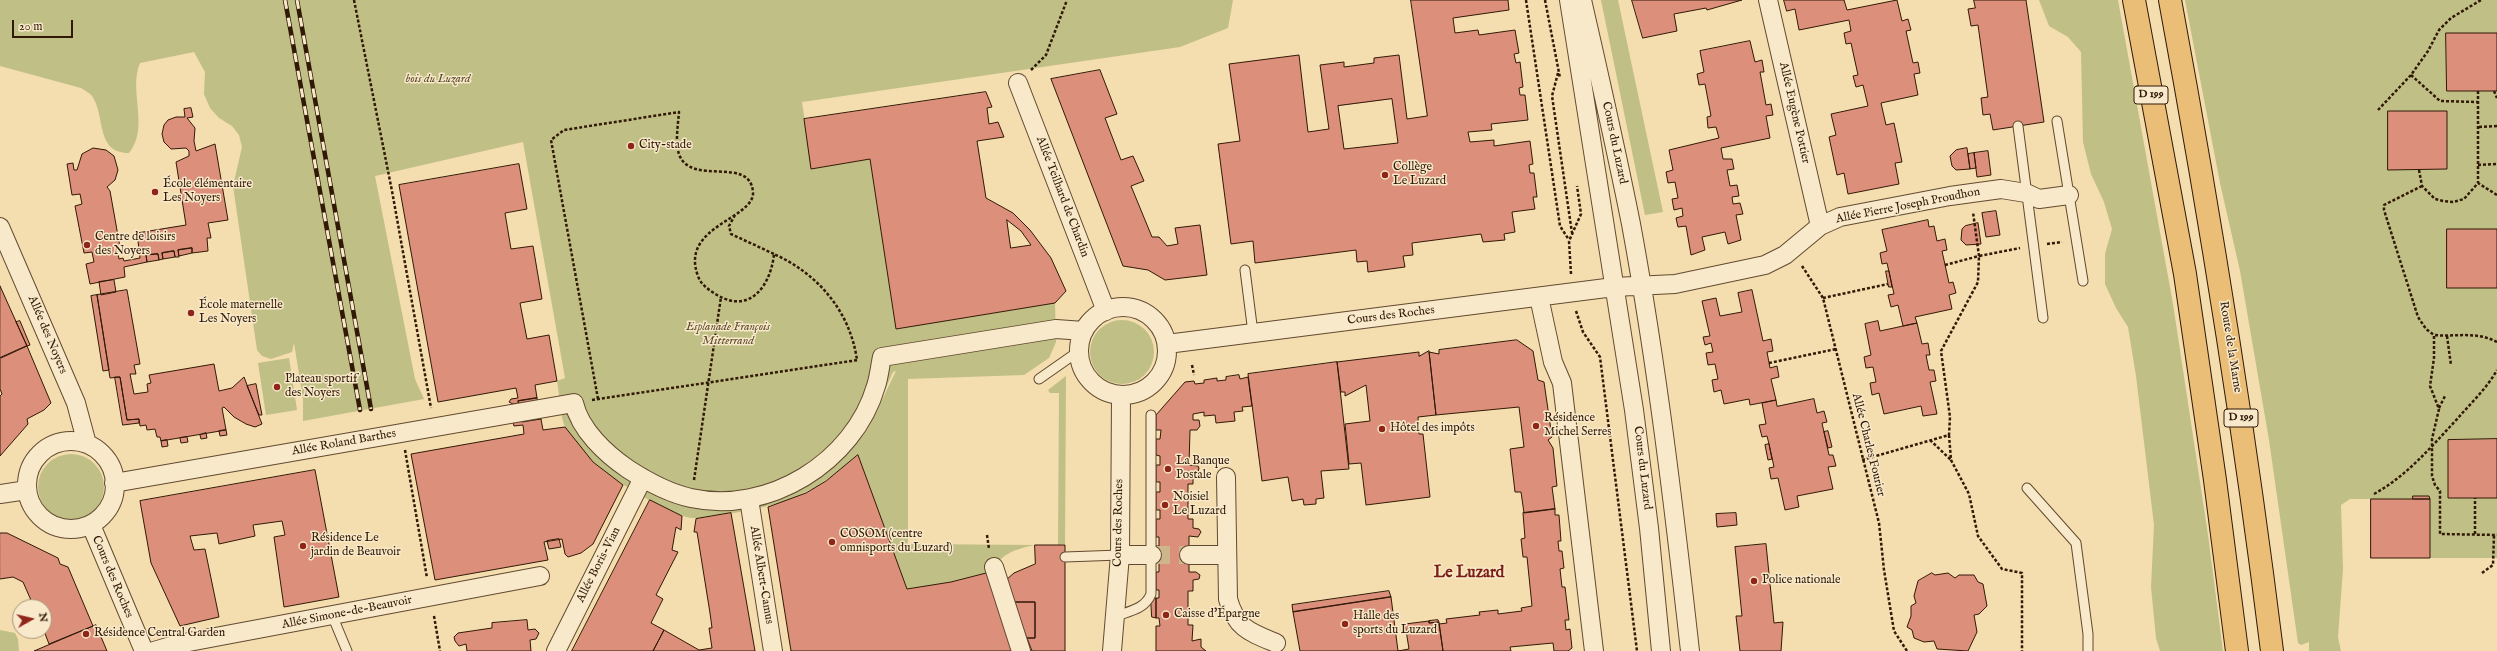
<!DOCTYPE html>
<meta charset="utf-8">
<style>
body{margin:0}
#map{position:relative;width:2497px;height:651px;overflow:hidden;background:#f4ddae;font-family:"IM FELL English",serif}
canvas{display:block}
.north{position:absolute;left:12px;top:599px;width:40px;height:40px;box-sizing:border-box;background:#f8e9ca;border:1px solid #a8967c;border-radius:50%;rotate:82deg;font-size:11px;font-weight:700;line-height:16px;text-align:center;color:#311906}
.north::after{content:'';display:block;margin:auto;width:14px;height:18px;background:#8f2418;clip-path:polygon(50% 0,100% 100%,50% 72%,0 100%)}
.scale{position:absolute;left:12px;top:20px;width:61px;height:18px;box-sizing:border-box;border:2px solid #311906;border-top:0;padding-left:5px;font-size:12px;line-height:14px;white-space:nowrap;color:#311906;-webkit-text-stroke:3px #f8e9ca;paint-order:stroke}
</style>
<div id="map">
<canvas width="2497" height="651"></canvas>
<div class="north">N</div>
<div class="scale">20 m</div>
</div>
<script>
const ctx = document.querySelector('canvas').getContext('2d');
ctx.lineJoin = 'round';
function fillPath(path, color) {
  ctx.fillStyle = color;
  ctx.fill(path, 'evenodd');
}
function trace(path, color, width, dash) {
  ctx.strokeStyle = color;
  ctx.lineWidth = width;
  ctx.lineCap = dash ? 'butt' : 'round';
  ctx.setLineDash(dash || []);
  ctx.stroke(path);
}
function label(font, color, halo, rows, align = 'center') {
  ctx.font = font + ' "IM FELL English",serif';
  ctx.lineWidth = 3;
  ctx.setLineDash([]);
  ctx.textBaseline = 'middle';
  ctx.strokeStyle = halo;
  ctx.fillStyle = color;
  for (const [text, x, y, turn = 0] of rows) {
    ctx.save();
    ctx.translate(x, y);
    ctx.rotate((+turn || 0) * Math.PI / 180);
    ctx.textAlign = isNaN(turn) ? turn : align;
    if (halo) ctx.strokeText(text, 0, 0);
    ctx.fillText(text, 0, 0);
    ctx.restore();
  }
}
fillPath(new Path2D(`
 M0,0H1233L1228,28L1180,47L802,102L812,169L870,159L896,329L1055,303L1056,342L1049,358L1024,375L908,379V544L1035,545C1014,549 1002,554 990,572L951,582L907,589L858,455C814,494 784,505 728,514C713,516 698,521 683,516C665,511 646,498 629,488C609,477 576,450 566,429C559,415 560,395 557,381L565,378L523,142L375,176L415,379L424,399L303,421V399L294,343L292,352L271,359L262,356L257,350L233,186L242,147L239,135L232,126L219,118L210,108L204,94L205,72L194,52L140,63C128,91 150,127 129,153C95,153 106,116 92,96C90,93 84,90 81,88L0,66ZM896,371L865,435L893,372Z
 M1601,0H1618L1663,212L1645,215Z
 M2039,0H2118L2173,304L2208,535L2223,651H2160L2156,638L2151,587L2154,525L2136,376L2128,327L2116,308L2105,284V254L2112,229L2104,202L2091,174L2083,142L2081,52L2068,37L2049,26Z
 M2185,0H2497V558H2430L2429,496H2413V499H2350L2341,505L2343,569L2338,637L2341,651H2309V642L2301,645L2298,643L2269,440L2240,271L2220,183Z
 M1090 352a32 32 0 1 1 64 0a32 32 0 1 1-64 0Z
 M289,358L297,410L266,415L258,363Z
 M1066,376L1065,544L1058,545L1059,393H1050L1048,390Z
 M38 487a33 33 0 1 1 66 0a33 33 0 1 1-66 0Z
 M0,630L15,633L18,639L19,651H0Z`), '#c0bf86');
const building = new Path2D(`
 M1411,0H1508L1509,10L1453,18L1455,33L1478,30L1479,35L1515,30L1519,53L1514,54L1516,63L1520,62L1523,87L1519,88L1520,95H1525L1528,120L1491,124L1492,130L1468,132L1470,142L1494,140V146L1530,141L1533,164L1529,165L1530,173H1534L1537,197H1533L1535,209L1512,212L1515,232L1504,234L1505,240L1483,242L1481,234L1412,243L1413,255L1403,256L1405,267L1368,272L1367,261L1357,262L1356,250L1255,263L1253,241L1231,244L1218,144L1240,141L1229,64L1299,55L1308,132L1329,129L1320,65L1344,62V67L1374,63V58L1399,55L1407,119L1427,116ZM1392,99L1398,143L1344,149L1338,106Z
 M1632,0H1742L1707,10L1706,8L1674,14L1677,31L1643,38Z
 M1784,0H1844L1847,10L1897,0L1902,21L1908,19L1911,30L1906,31L1913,63L1918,62L1920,73L1914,74L1918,95L1881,103L1886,125L1894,123L1902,162L1895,163L1899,184L1848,194L1844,173L1837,175L1829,137L1836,135L1831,114L1868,106L1863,85L1856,87L1853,76L1858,75L1851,43L1846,44L1844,33L1851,31L1849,20L1799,30L1795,9L1787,11Z
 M1974,0H2026L2044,122L1993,130L1990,114L1983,115L1981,98L1988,97L1978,25L1971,26L1968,9L1975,8Z
 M2446,33H2497V91H2447Z
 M1750,41L1755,62L1762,60L1764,72H1760L1766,105L1771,104L1773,115L1766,116L1770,138L1721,148L1723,159H1732L1734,169L1727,170L1730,186L1737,185L1739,196L1732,197L1733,204L1740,203L1743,214L1736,215L1741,240L1728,244L1725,232L1702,237L1705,250L1691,255L1686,226L1678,227L1676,218L1683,216L1682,208L1674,210L1672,199L1678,198L1675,182L1668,183L1666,172L1673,170L1669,150L1719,138L1716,127L1708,128L1707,117L1711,116L1705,84L1699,85L1697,74L1704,72L1700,51Z
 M1100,70L1117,114L1105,118L1121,160L1133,156L1144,181L1131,186L1152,237H1159L1167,246L1178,244L1175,228L1200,225L1207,275L1165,280L1148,270L1123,266L1051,79Z
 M986,92L992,107L987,108L989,124L998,122L1004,137L977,141L986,198L1013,213L1030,230L1051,258L1066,291L1055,303L896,329L870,159L811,169L804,119ZM1007,220L1021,231L1031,245L1011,248Z
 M191,108L193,117L187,118L195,128L194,141L196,151L215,144L228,220L208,223L211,238H207L208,251L192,253V248L178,250L179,257H175L174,251L162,253L163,259L159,260L158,254L146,255L147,262L124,267L125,277L90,284L86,264L94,262L92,252L84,253L75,206L82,204L80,194L72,195L67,164L73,163L74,170H77L82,154L93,148L106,150L114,156L118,170L115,180L107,187L110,191L120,247L117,248L119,259L123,258L124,261L140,258L137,233L186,225L176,162L189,156V151L186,148L171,149L164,142L162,134L164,125L168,120L176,117H185L184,109Z
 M2388,111H2447V169L2388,170Z
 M1967,148L1970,169L1956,170L1952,166L1950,156L1956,150Z
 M1988,151L1991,175L1977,177L1974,153Z
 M1974,153L1976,168L1970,169L1968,154Z
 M519,164L527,209L505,213L511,249L533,246L542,299L520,303L527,339L549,335L557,381L535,385L537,398L518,401L519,403L513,404L509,402L511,399L518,398L516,388L438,402L399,185Z
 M1996,211L2000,235L1986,237L1982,213Z
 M1928,220L1929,227L1934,226L1937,241L1945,239L1947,250L1942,251L1949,283L1953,282L1956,293L1949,295L1952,309L1915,317L1917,323L1903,326L1898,305L1891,307L1888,295L1894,294L1887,263L1882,264L1880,253L1887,251L1882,230Z
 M1978,223L1981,244L1966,245L1961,240L1962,229L1965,226Z
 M2447,229H2497V288H2447Z
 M192,248V253L179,256L178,250Z
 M174,251L175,257L163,259L162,253Z
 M158,254L159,260L147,262L146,255Z
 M1886,271H1889L1892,287H1889Z
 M114,280L116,292L101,295L99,282Z
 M0,286L27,346L1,358L0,357Z
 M127,290L140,364L134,365L136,374H130L134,394L148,392L147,384L151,383L149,375L214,364L219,391L232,388L244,377L262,424L255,427L246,424L234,417L224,407L222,408L226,430L161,441L160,437H157L155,429L147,430L146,425L140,426L139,419L127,420L120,377L110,378L97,295Z
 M1752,290L1763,341L1771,339L1773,351L1767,352L1770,368L1777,366L1779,377L1771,379L1776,400L1750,405L1749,399L1724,404L1721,390L1714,392L1712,380L1718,379L1715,364L1708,365L1706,353L1713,352L1711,343L1705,345L1703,337L1710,336L1702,301L1716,298L1720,316L1742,312L1738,293Z
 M97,295L109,370L103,371L91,296Z
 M20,321L30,345L27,346L16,322Z
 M1878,321L1880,331L1917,323L1922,344L1928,343L1930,355H1926L1929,370H1934L1936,381L1930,382L1937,414L1923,416L1921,406L1884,414L1879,393L1872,395L1870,383L1876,382L1873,367L1866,368L1864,357L1871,355L1865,324Z
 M1517,340L1533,351L1538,380L1544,382L1552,437L1548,440L1553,448L1557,486L1552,487L1555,509L1524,513L1521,492H1515L1510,449L1524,447L1519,407L1436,415L1429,352L1439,354V350Z
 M27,346L51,403L44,410L27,419L28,424L0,456V396L2,394L0,389V358Z
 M1429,351L1436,415L1418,417L1419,434H1423L1430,497L1366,505L1361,463L1349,464L1345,424L1370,421L1366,385L1345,396V392H1341L1337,362L1419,352V356Z
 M1337,362L1349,469L1321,471L1324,498L1316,499V504L1304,505L1303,499L1292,501L1288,477L1262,481L1248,374Z
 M1239,375L1240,379L1248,377L1252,406L1242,407L1243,411L1234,412L1235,421L1216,423L1215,415L1204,416V412L1193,414V420H1199L1200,426L1197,430H1190L1189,465L1198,466L1199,468L1198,472L1193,474V484H1188V519H1193V528L1199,529L1201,532L1198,537L1189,536V572H1196L1200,575L1199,579L1193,580V591H1188V625H1193L1192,641L1201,639V647L1206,651H1156V626H1160L1159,618H1156V598H1159V590H1156V572H1159V563H1156V546H1159V537H1156V519H1160V510H1156V492H1160V482H1156V465H1160V456L1156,455V439H1160L1161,430H1156V415L1185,382L1194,381L1195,384L1204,383V380L1217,378V381L1226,380V377Z
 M115,377H120L127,420L139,419V423L123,425Z
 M256,384L262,415H259L247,386Z
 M537,398L541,419L522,422L518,401Z
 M1814,399L1817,413L1824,411L1827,422L1822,423L1829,455H1833L1836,466L1828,467L1833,489L1797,496L1799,507L1785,510L1778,478L1771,479L1769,468L1774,467L1769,444L1767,436L1762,437L1759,425L1766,424L1762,403L1776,400L1777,406Z
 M541,419L543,430L565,427L593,462L623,485L593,544L581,553L568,557L565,554L562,539L544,542L548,560L435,580L411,454L524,434L523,425L514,426L513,422Z
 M226,430L227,435L220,436L219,431Z
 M1828,431L1832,447L1828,448L1824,432Z
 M206,433L207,438L201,439L200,435Z
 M187,437L188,442L181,443L180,438Z
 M2497,439V498H2448V440Z
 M167,440L168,446L162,447L161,441Z
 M1769,444L1772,459L1768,460L1765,445Z
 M858,455L907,589L951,582L990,572L1012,651H791L768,507L806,493L826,481Z
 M315,470L339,597L284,607L274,537L285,535L282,521L253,525L255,536L219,544L217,533L190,536L194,550L205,549L219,617L180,626L151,563L140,501Z
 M2413,496H2429L2430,499H2413Z
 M2371,499H2430V558H2371Z
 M650,500L682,516L681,530L676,527L672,550L678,552L656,595L663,599L651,623L664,630L653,651H572Z
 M1555,509V515H1559L1561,541H1558L1559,551H1562L1564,568L1560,569L1562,587H1565L1569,620H1565L1566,630L1570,629L1572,648L1568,651H1554L1553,643L1510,647L1511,651H1443L1439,624L1447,623L1446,619L1480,615L1479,612L1498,610V614L1522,611L1521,608L1532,606L1527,557H1523L1521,539L1525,538L1523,513Z
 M731,513L755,651H653L664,630L699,650L712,648L709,628H712L710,613L697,532H694L696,519Z
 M1736,513L1737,525L1717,527L1716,514Z
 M0,533H7L58,558L60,564L68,567L93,626L49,644L44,631V607H34L23,582L13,577L0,579Z
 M559,539L561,547L549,549L547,541Z
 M1766,544L1774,623L1783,622L1781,651H1740L1736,616H1742L1735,547Z
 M1035,545H1065V651H1032L1027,638H1035V602H1014L1006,580L1014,573L1035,564Z
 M1932,573L1935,575L1948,573L1955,578L1959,575H1974L1978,582L1983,584L1987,606L1979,614L1974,615L1977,632L1968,651L1937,649L1934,641L1924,642L1914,638L1912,630L1907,627L1911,616V606L1916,603L1914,596L1918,581Z
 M1389,591L1391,597L1293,612L1292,605Z
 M1391,597L1398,651L1409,649L1405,624L1429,621V623L1439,622L1443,651H1300L1293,612Z
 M1151,598H1156V618L1152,617Z
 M1014,602H1035V638H1027Z
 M527,620L528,630L535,629L539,633L536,639L530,640L531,651H467L466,644L459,646L455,641L454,637L458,633L492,628V623Z
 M1438,620L1439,622L1429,623V621Z
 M96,625L107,651H34L93,626Z`);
fillPath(building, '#dc8f7b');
trace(building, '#311906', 1);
trace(new Path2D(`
 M1152,555H1189`), '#cdb68c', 18, [18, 9]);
const lane = new Path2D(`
 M2057,121L2083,281
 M2018,126L2043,318
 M1245,270L1253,333
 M1039,379L1079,351
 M2027,488L2076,543L2088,634V651
 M1065,557L1120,555
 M332,615L347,651
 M1116,616C1130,611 1145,609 1151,594V415`);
const street = new Path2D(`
 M1569,0L1634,410L1649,528L1661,651
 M1582,0C1599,74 1616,149 1631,224C1657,365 1674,508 1690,651
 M1768,0L1820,226
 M1018,83L1106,311
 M0,227L76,403L87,444
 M1539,297L1553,362L1562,383L1594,651
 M1079 351a44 44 0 1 1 88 0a44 44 0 1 1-88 0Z
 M1167,344L1614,287L1675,284L1765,265L1785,255L1820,226L1840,217L1950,196L2001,189L2026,193L2039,199L2069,195
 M27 485a44 44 0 1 1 88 0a44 44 0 1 1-88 0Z
 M1226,477L1228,599C1236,628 1249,632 1276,643
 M114,483L574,403C580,430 606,454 628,469C648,482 668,493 691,498C768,515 854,462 876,386C879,377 880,366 882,357L1056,329L1084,331
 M0,494L27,490
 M749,499L773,651
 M91,525L144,651
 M1120,555H1152
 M1189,555H1227
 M994,567L1021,651
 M154,651L178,644L540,576
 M556,651L643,478
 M1112,651L1120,555L1121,396`);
const highway = new Path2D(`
 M2134,0L2185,274L2215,480L2237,651
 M2170,0C2210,216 2245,433 2272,651`);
trace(lane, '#624a30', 11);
trace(street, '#624a30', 20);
trace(highway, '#311906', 24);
trace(new Path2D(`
 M354,0L392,191L431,408
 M1526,0L1560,226L1569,240
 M1545,0L1560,78
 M1031,70L1046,55L1067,0
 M1558,73L1552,96L1572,233
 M2411,75L2440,101L2478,102
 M2478,91V183
 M2494,91L2497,98
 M2378,110L2411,75L2428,51L2439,30L2451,18L2481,0
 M2479,127L2497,126
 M2478,165L2497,164
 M2419,170L2422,186L2435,199L2443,201L2453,202L2464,199L2478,183L2497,195
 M2422,186L2384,205V210L2418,317L2426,329L2434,335
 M735,215L729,226L731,234L774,254
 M2047,244L2062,242
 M1945,265L1979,256L1973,212
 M1802,266L1823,298L1879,523L1884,570L1894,631L1907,651
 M1571,274L1569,241L1581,214L1577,186
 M1823,298L1888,284
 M1576,311L1583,332L1600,357L1637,651
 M2447,336L2451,365
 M2497,342C2477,331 2455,337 2434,335V358L2430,386L2439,409L2432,439V476L2435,485L2440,491V534L2497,535
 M1769,363L1836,349
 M1192,365L1194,375
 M598,399L551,140L564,130L679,112C678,125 675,142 679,154C690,187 750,155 753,192C755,219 679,226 698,276C701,285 709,290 717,295C751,315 771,284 774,254C818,274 850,311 857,360
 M592,400L858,360
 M2439,408L2445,396
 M1949,435L1951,460L1969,494L1978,536L2002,569L2022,573V651
 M1930,440L1951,460
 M405,450L427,578
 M1862,460L1949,435L1950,417L1941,351L1978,282L1979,256L2020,248
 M694,480L721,297
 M2374,494C2408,475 2431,447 2458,418C2471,403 2487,388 2497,370
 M2475,534V498
 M987,535L989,549
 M2482,573L2493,565L2494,535
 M434,616L440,651`), '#311906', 2.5, [3, 2]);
trace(lane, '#f8e9ca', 9);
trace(street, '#f8e9ca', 18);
trace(highway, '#eabe77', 22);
const rail = new Path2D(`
 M285,0L360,410
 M297,0L371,409`);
trace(rail, '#311906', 4.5);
trace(rail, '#f8e9ca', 3, [9]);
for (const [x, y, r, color] of [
 [631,146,4,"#8f2418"],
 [1385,175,4,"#8f2418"],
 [155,192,4,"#8f2418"],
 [87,245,4,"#8f2418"],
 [191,313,4,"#8f2418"],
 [277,387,4,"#8f2418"],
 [1536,426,4,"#8f2418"],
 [1382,429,4,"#8f2418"],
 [1168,469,4,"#8f2418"],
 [1165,505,4,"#8f2418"],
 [832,542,4,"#8f2418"],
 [303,546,4,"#8f2418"],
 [1754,581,4,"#8f2418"],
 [1166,615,4,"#8f2418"],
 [1345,624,4,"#8f2418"],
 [86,634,4,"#8f2418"]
]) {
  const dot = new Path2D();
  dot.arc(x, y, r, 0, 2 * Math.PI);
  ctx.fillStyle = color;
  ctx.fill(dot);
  trace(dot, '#f8e9ca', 1.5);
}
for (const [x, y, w] of [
 [2151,95,34],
 [2241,418,34]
]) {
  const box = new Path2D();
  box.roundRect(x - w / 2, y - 9, w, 18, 3);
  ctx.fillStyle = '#f8e9ca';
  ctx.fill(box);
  trace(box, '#311906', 1);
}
label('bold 11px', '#311906', null, [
 ["D 199",2151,95],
 ["D 199",2241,418]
]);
label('italic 12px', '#5c4b2c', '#f8e9ca', [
 ["bois du Luzard",438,80],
 ["Esplanade François",728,328],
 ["Mitterrand",728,342]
]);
label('12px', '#311906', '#f8e9ca', [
 ["Allée Eugène Pottier",1794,113,77],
 ["Cours du Luzard",1614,143,78],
 ["Allée Teilhard de Chardin",1062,197,69],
 ["Allée Pierre Joseph Proudhon",1908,206,-11],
 ["Cours des Roches",1391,316,-7],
 ["Allée des Noyers",47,335,67],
 ["Route de la Marne",2230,347,81],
 ["Allée Roland Barthes",344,443,-10],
 ["Allée Charles Fourier",1868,445,76],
 ["Cours du Luzard",1642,468,83],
 ["Cours des Roches",1119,523,-89],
 ["Allée Boris-Vian",599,565,-63],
 ["Allée Albert-Camus",761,575,81],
 ["Cours des Roches",112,577,67],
 ["Allée Simone-de-Beauvoir",347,613,-11]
]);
label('12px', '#311906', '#f8e9ca', [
 ["City-stade",639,146],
 ["Collège",1393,168],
 ["Le Luzard",1393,182],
 ["École élémentaire",163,185],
 ["Les Noyers",163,199],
 ["Centre de loisirs",95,238],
 ["des Noyers",95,252],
 ["École maternelle",199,306],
 ["Les Noyers",199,320],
 ["Plateau sportif",285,380],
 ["des Noyers",285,394],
 ["Résidence",1544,419],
 ["Michel Serres",1544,433],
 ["Hôtel des impôts",1390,429],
 ["La Banque",1176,462],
 ["Postale",1176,476],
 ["Noisiel",1173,498],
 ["Le Luzard",1173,512],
 ["COSOM (centre",840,535],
 ["omnisports du Luzard)",840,549],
 ["Résidence Le",311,539],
 ["jardin de Beauvoir",311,553],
 ["Police nationale",1762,581],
 ["Caisse d'Épargne",1174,615],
 ["Halle des",1353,617],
 ["sports du Luzard",1353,631],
 ["Résidence Central Garden",94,634]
], 'left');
label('bold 16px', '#7a1f14', '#f8e9ca', [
 ["Le Luzard",1469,574]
]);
</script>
